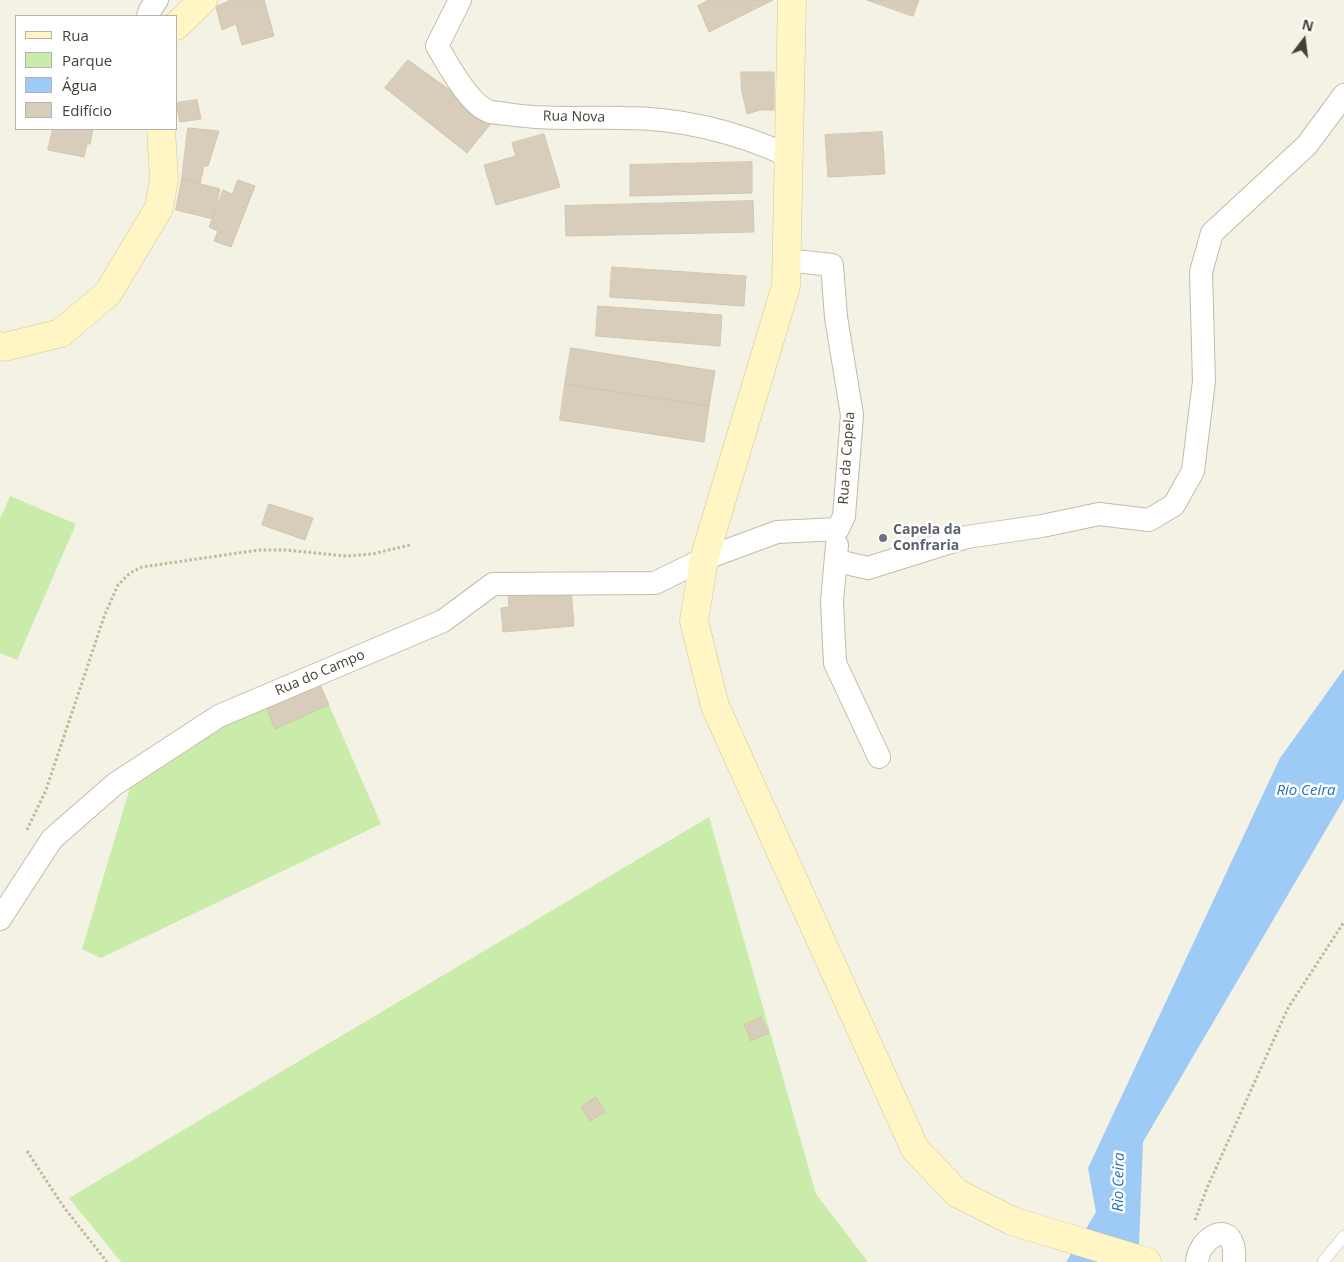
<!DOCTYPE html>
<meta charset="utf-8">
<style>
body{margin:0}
#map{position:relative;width:1344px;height:1262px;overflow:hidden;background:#f4f1e5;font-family:"Open Sans",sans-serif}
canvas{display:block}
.legend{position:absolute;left:15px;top:15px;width:162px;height:115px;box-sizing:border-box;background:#fff;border:1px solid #b5b3ae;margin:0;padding:6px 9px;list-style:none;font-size:15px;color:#474134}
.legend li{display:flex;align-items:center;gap:10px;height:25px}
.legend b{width:25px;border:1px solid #b5b3ae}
.north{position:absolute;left:1279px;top:15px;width:50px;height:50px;-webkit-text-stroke:4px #fff;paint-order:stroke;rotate:15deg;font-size:14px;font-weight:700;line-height:20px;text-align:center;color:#474134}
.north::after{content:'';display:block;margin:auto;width:18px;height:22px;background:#474134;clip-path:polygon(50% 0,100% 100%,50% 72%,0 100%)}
</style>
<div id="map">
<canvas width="1344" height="1262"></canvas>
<ul class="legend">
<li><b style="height:6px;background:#fff5c5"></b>Rua</li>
<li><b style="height:14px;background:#caecab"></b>Parque</li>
<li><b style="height:14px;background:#9dcbf6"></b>Água</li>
<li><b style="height:14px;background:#d7cdba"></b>Edifício</li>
</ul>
<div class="north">N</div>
</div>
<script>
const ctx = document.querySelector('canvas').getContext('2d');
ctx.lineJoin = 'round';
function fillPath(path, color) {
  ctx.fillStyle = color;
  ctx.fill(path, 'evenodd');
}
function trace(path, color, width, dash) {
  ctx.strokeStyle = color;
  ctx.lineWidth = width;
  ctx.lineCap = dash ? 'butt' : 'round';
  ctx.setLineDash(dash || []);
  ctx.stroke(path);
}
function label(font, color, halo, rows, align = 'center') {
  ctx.font = font + ' "Open Sans",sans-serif';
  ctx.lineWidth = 5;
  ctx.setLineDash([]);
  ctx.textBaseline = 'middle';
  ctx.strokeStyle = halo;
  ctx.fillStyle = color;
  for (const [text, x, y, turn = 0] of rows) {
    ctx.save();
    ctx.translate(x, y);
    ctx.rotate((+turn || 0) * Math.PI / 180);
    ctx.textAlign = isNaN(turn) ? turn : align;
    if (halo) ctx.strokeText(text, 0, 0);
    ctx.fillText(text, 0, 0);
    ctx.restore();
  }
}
fillPath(new Path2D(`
 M10,496L76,524L17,660L0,653V519Z
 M264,703L275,728L329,705L381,824L101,958L82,949L132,781L222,723Z
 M709,817L816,1194L868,1262H121L69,1198Z`), '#caecab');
fillPath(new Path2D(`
 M1344,669V799L1143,1142L1139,1245L1132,1262H1066L1096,1212L1088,1168L1280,758Z`), '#9dcbf6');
const building = new Path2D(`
 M231,0H264L274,36L242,45L236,24L222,30L216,7Z
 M709,0H773L709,32L698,6Z
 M867,0H919L913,16Z
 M408,60L493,121L467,153L385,88Z
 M741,72H774V110H760L747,114L742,92Z
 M197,100L201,119L180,122L176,103Z
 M188,128L219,131L208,166H204L200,184L182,179Z
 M53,129H93L90,144H87L84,157L48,150Z
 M882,132L885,174L828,177L825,135Z
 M544,134L560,187L496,205L484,165L516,156L512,143Z
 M752,162V193L630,196V165Z
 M182,179L220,189L213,219L176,210Z
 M238,180L255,186L231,247L214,241L218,231L209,227L223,190L232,194Z
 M753,201L754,232L566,236L565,206Z
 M612,267L746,276L744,306L610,297Z
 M598,306L722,315L720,346L596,336Z
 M571,348L715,371L709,406L565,384Z
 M565,384L709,406L704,442L560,420Z
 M269,504L313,518L305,540L262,525Z
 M571,588L574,626L503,632L501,608L509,607L508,594Z
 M318,680L329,705L275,729L264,703Z
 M761,1017L769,1033L751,1041L744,1025Z
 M596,1097L605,1112L590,1121L581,1107Z`);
fillPath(building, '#d7cdba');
trace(building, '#d2c6ad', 1);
const lane = new Path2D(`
 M1323,1262L1344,1236`);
const street = new Path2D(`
 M460,0L437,46C448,64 468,103 488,111C493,113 501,113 507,114C545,120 585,117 624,118C681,118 737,132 789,156
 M148,16L150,10L157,0
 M837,545L832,602L835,663L879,757
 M837,561L868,568L967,537L1042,526L1099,514L1149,520L1174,505L1193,471L1204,381L1201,272L1212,233L1307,145L1344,95
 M0,919L52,839L115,784L219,716L443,621L493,584L655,583L704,559L777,532L838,529L844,516L852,415L836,317L832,265L786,260
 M1197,1262C1198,1241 1226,1221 1233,1245C1235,1251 1234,1257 1234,1262`);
const secondary = new Path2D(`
 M792,0L786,286L704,559L694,621L715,706L915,1149L957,1193L1012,1221L1147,1262
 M176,26L203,0
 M0,346L4,347L61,333L108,293L159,208L164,179L161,129`);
trace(lane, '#c3bcaa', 12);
trace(street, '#c3bcaa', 24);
trace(secondary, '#d7ca91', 29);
trace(new Path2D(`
 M27,830L46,790L105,614L118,585L130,573L142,567L259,550H285L347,556L372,554L410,545
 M27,1151L63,1206L107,1262
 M1195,1220L1207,1188L1288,1008L1344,922`), '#c3b797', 3, [2.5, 2.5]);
trace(lane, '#fff', 11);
trace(street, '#fff', 22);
trace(secondary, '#fff5c5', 28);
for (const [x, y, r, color] of [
 [883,538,5,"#6b7280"]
]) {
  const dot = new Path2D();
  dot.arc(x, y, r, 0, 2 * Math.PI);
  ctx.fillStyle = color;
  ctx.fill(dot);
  trace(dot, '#fff', 2);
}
label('14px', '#474134', '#fff', [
 ["Rua Nova",574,117,1],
 ["Rua da Capela",847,458,-86],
 ["Rua do Campo",320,673,-23]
]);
label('bold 14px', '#5b616d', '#fff', [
 ["Capela da",893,530],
 ["Confraria",893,546]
], 'left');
label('italic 15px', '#2572bc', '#fff', [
 ["Rio Ceira",1306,791],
 ["Rio Ceira",1119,1182,-89]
]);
</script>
